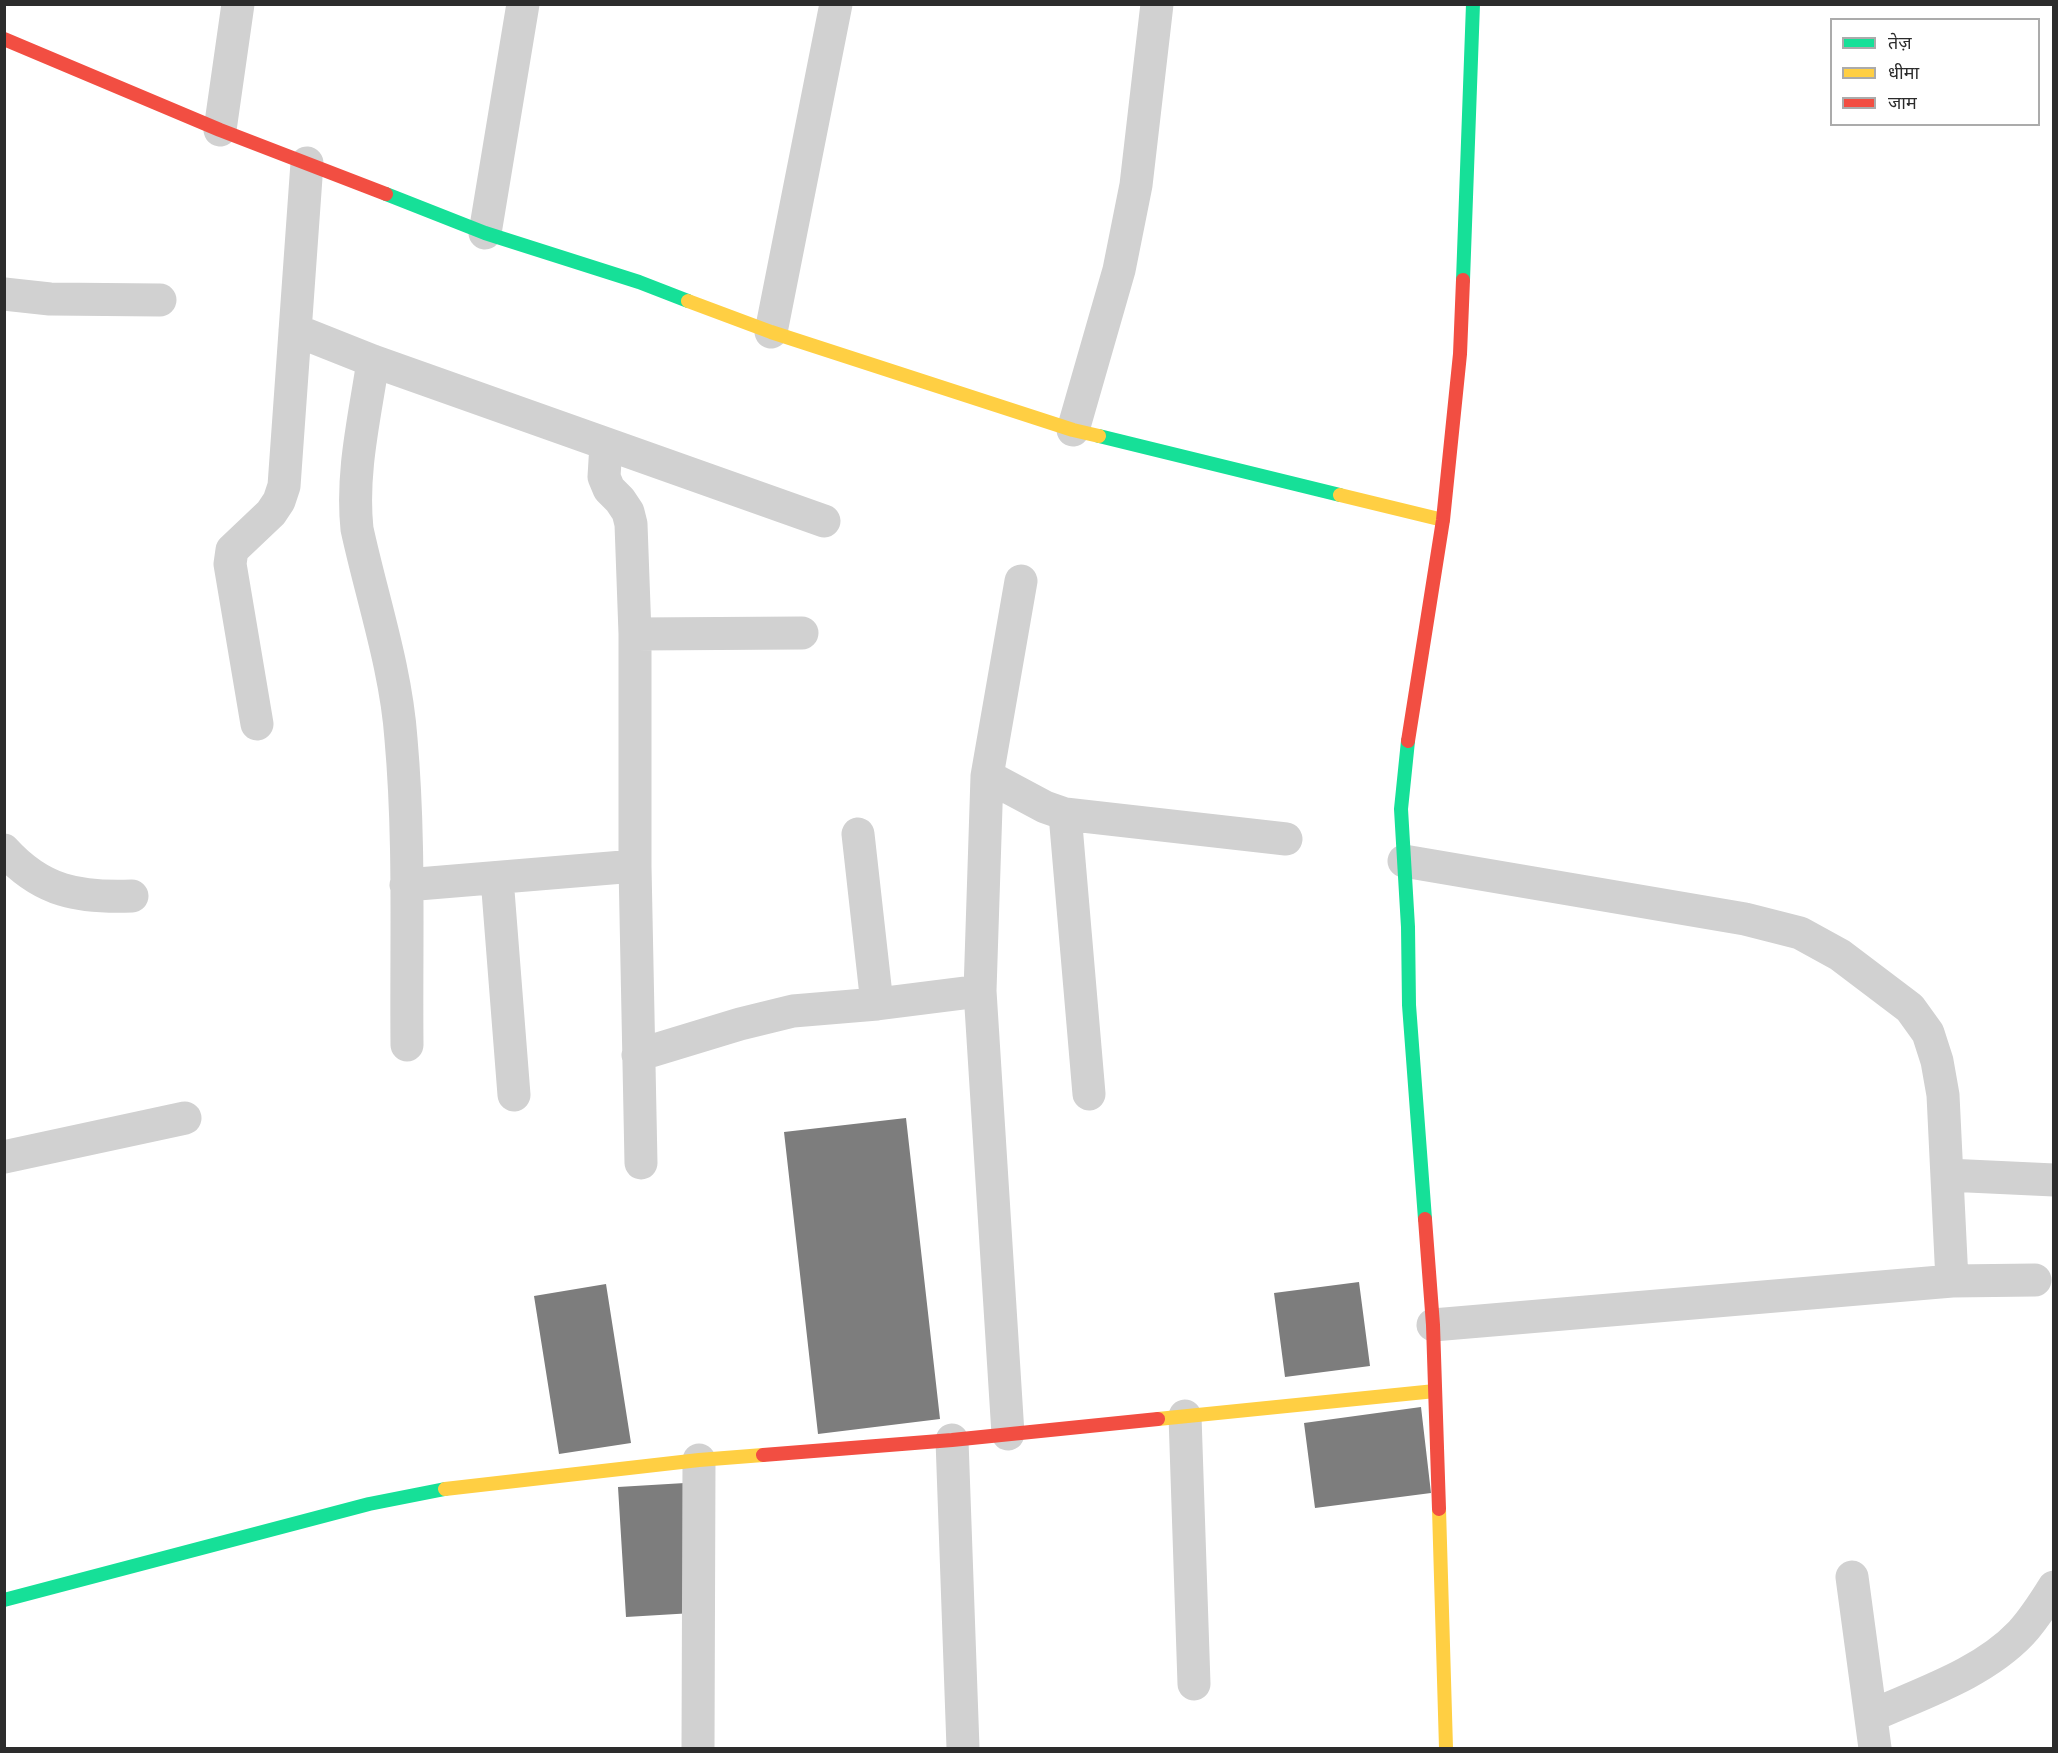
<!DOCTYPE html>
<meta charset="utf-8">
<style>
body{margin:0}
#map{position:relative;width:2058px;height:1753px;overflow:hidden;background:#fff;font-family:"PT Sans Narrow","Noto Sans Devanagari",sans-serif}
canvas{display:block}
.frame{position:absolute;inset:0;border:6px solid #2c2c2c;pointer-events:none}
.legend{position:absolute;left:1830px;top:18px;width:210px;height:108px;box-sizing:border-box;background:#fff;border:2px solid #ababab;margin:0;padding:8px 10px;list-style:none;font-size:18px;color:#2c2c2c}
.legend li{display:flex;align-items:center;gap:12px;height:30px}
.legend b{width:30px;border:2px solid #ababab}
</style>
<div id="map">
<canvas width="2058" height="1753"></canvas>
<div class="frame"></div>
<ul class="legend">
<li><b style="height:8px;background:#16e098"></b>तेज़</li>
<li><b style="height:8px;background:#ffcf43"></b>धीमा</li>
<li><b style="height:8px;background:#f24e42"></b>जाम</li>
</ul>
</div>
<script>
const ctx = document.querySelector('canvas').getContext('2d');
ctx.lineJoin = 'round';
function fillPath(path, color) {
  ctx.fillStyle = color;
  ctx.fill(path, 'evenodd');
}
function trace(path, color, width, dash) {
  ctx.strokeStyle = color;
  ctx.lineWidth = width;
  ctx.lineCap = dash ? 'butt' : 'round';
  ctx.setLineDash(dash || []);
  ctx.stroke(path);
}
fillPath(new Path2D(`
 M906,1118L940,1419L818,1434L784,1132Z
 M1359,1282L1370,1366L1285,1377L1274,1293Z
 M606,1284L631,1443L559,1454L534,1296Z
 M1421,1407L1431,1493L1315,1508L1304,1423Z
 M685,1483L693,1613L626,1617L618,1487Z`), '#7d7d7d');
trace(new Path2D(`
 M220,130L238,4
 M485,233L523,4
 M4,294L50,299L160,300
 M295,330L373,361L824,521
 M771,332L836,4
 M373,361C365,416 351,472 357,529C372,598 396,668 401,739C410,840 406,943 407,1045
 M1073,430L1119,270L1136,185L1157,4
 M606,444L604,477L609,489L620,500L628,512L631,524L635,634V866L641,1163
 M635,634L802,633
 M257,724L230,564L232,550L271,513L279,501L284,486L307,163
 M987,776L1045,807L1065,814L1286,839
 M1065,814L1089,1094
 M858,834L877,1004
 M4,850C42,892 79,898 132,896
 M1404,861L1745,919L1800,933L1840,955L1910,1008L1928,1033L1937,1061L1943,1095L1952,1281
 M497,878L514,1095
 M406,885L635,866
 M638,1055L740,1024L793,1011L877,1004L980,991
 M4,1157L185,1118
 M1947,1175L2054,1180
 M1433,1325L1952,1281L2035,1280
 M1185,1416L1194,1684
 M1008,1434L980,991L987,776L1021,581
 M952,1440L963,1748
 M1852,1577L1875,1748
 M1871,1716C1922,1693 1982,1674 2021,1633C2034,1619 2044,1603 2054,1587
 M698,1748L699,1460`), '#d1d1d1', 33);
trace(new Path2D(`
 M386,194L485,233L639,282L688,301
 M1463,280L1473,4
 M1099,436L1340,495
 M1408,741L1401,809L1408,927L1409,1005L1425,1219
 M4,1600L369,1504L445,1489`), '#16e098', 14);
trace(new Path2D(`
 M688,301L771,332L1073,430L1099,436
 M1340,495L1443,520
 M1158,1419L1435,1391
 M445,1489L699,1460L763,1455
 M1439,1509L1446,1748`), '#ffcf43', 14);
trace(new Path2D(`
 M4,39L220,130L386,194
 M1408,741L1443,520L1460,354L1463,280
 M1425,1219L1433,1325L1439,1509
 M763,1455L952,1440L1158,1419`), '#f24e42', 14);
</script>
